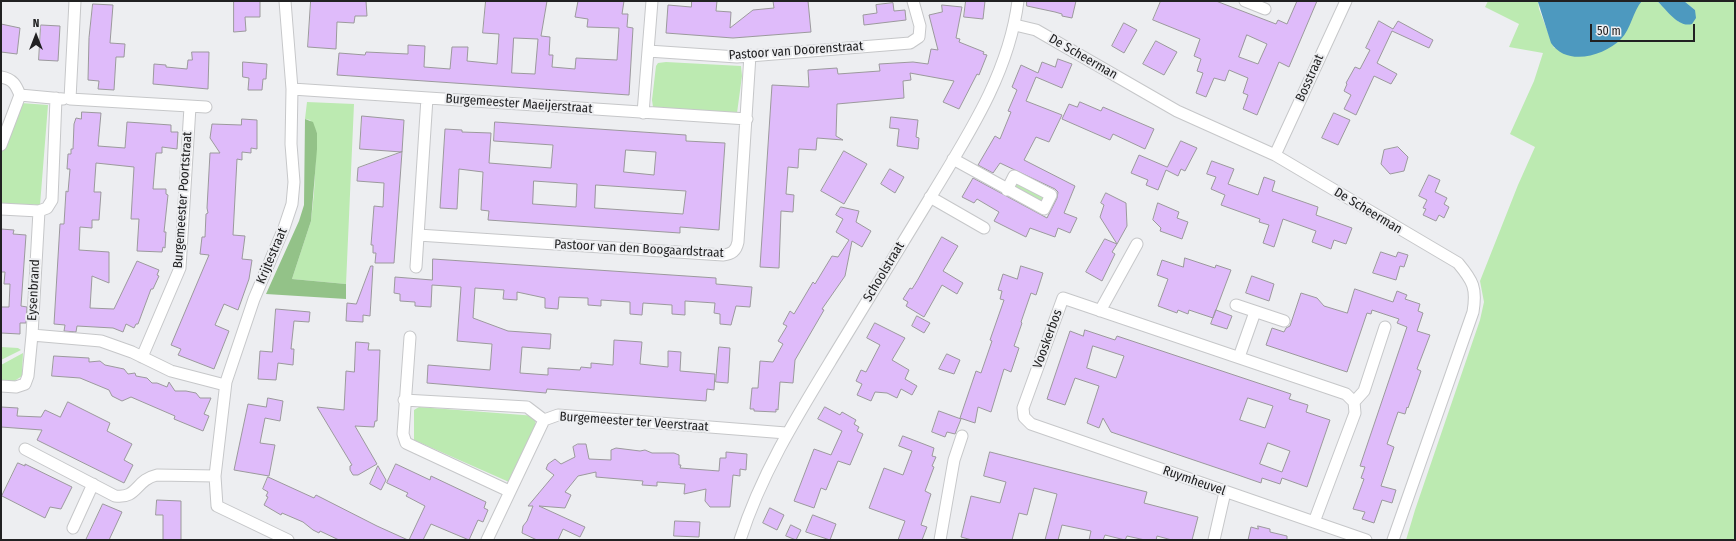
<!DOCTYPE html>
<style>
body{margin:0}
#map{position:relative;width:1736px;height:541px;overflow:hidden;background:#edeef1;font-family:"Fira Sans Condensed",sans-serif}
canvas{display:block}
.frame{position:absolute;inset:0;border:2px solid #212122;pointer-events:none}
.north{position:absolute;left:16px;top:16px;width:40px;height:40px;-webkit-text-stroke:3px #edeef1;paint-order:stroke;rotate:0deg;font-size:11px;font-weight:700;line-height:16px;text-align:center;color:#212122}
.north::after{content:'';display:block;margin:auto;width:14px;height:18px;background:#212122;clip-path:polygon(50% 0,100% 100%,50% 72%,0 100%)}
.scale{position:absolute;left:1590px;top:24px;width:105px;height:18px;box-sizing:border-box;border:2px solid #212122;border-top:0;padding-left:5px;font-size:12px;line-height:14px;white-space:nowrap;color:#212122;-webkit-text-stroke:3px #edeef1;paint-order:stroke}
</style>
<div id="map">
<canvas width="1736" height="541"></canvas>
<div class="frame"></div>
<div class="north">N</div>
<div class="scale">50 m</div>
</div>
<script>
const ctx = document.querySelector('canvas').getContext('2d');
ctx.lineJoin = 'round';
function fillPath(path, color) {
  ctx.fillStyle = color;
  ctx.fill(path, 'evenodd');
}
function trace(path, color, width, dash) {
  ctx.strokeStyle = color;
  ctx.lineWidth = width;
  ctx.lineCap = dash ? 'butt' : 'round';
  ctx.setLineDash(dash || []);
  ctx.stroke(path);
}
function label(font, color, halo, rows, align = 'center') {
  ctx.font = font + ' "Fira Sans Condensed",sans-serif';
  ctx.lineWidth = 4;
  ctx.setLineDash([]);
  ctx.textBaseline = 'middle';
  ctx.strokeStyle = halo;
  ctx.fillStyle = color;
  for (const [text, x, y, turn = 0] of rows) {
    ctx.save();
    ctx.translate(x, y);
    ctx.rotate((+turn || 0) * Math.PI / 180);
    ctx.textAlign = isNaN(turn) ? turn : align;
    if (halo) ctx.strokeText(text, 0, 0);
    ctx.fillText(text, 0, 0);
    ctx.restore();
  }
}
fillPath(new Path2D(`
 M1488,1H1538L1539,9L1554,48L1642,1H1657L1679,22L1695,10L1684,1H1735V540H1406L1415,510L1480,320L1484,302L1480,281L1518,185L1535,147L1510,134L1534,81L1543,53L1509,47L1519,24L1485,7Z
 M666,62L741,66L742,76L737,113L653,107L652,100L656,66L658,63Z
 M307,102L354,104L346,284L292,279L311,221L314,193L317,133L310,120L305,119Z
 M21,103L48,105L40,205L1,204V141Z
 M1017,182L1045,194L1042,202L1014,189Z
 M1,347L18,348L21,350L1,360Z
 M23,353L22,376L13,382H1V365Z
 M419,407L536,416L535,428L509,482L414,440V410Z`), '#bceab1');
fillPath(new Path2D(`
 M305,119L313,122L317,133V149L311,221L292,279L346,284V299L266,294L299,221L304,205Z`), '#93c288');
fillPath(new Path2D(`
 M1642,1C1633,11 1631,29 1621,39C1604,56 1567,67 1551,43L1538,2Z
 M1657,1H1684L1695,10L1696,18L1692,24C1678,28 1667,10 1657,1Z`), '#4d99bf');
const building = new Path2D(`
 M234,1H260V17H245L246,31L234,32Z
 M311,1H366L367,16H355L354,23L337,22L336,49L308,47Z
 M486,1H547L541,36L550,37L549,55H553L552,67L575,69L576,58L617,60L619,28L587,27L588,19L575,17L578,1H624L622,14H628L627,27L633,28L629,95L337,75L339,53L365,55L366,52L408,54V45L425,46L424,67L450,69L452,47H468L467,61L497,64L499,34L483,33ZM514,38L538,39L535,74L512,73Z
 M692,1H717L716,11L731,12L730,28L753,10L774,8L773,1H808L811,32L733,38L666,33L668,5L691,7Z
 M966,1H985L983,19L964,17Z
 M1027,1H1076L1072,18L1062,16V14L1055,12L1027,6Z
 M1161,1H1216L1276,24L1278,20L1287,24L1297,1H1317L1289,67L1279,62L1257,115L1243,109L1248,95L1243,93L1248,78L1229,70L1225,81L1214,78L1206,97L1196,93L1203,73L1197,71L1201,59L1194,56L1200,39L1153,20ZM1247,35L1267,44L1258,64L1239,57Z
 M893,3L894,11L905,10L906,20L864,25L863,15L877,13L876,5Z
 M93,4L113,5L110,43L125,44L124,57H116L114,90L98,89L99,81L88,80L89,38Z
 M942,5L962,7L956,38L960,39L959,42L984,52L983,54L987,55L979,75L977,74L959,109L943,102L954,81L910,73L911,80L903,81L904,98L837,104L836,136L843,140L817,138L816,150L799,149L798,168L788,167L786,194L794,195L793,212L781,211L779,268L760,267L772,85L809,87L808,70L837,68L838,74L880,71L879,64L913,62L928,64L931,49L938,50L929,15L942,12Z
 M1379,21L1393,29L1398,21L1433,40L1429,48L1392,31L1377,63L1397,74L1391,84L1374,76L1356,115L1344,109L1351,95L1344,91L1347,84L1346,83L1355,67L1360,69L1370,50L1366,48Z
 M1124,23L1137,30L1124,53L1112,46Z
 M1,24L20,28L17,54L1,52Z
 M41,25L60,26L58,61L39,60Z
 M1156,41L1177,52L1164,75L1143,64Z
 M192,52H209L208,89L153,84L154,64L166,65V67L187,69L188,60H192Z
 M1058,59L1072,64L1062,88L1036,77L1026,101L1062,115L1049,142L1036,137L1024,160L1075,186L1064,213L1077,218L1070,233L1058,228L1055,237L1030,228L1026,237L994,221L999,212L977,199L974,203L962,197L973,178L1047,218L1057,198L1058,192L1055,189L1000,163L993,173L978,165L995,136L1000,139L1011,112L1008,111L1017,90L1012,87L1021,65L1038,73L1042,62L1055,67Z
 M243,62L267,64L266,79H263L262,90H248L249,78L243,77Z
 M1080,102L1101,111L1103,107L1154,129L1145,149L1113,134L1110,140L1062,119L1069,104L1077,107Z
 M82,112L101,113L98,146L125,148L127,122L171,125V132H178L177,149L162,147V153H156L153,189H166V194L168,195L164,232H166L165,248L163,247L162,252L137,251L139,219H131L134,167L96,163L94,192H101L99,220H92V228L80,227L79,250L109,252V283L92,276L90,308L114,309L137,261L159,270L157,275L159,276L153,289H151L138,324H136L134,328L126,324L123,332L113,328L77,326L76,332L64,331L65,325L54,324L60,224H64L66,191L68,192L70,169H67L68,154H71V149H73L74,124L76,118L81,119Z
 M1334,113L1350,120L1338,145L1322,138Z
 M362,116L404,120L402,152L360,149Z
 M891,117L918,120L916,137L919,138L918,149L897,146L899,129L890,128Z
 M242,119L257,120V149L251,148V153L242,152V160L237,159L233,235L245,236L242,259L252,260L249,279L238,310L224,304L215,325L229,331L214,369L178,355L181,349L171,345L209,255L200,254L202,237H205L206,214L208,213L207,208L210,153H220L210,138L212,124L241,125Z
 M495,122L686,135V141L725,143L719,230L680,227V233L488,220L489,211L481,210L483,172L459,169L457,209L440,208L445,129L462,130V132L491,133L489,163L551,168L553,145L494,141ZM626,150L656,152L654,175L624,172ZM534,181L577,184L576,207L533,204ZM596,185L686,191L683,214L595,208Z
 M1181,141L1197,148L1185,171L1181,169L1178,176L1166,170L1158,190L1146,185L1148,180L1131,173L1139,155L1167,167Z
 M1398,147L1408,157L1404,171L1390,174L1381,164L1384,150Z
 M844,151L867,164L844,204L821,191Z
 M402,152L394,263H375L376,253H373V245H371L374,206L383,207L384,183L357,181L358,168Z
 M1212,161L1234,169L1228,184L1258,195L1264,177L1275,181L1272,191L1318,207L1316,215L1352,228L1346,244L1334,240L1331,249L1312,242L1316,231L1283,219L1274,247L1263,243L1269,225L1259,222L1260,219L1221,205L1225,195L1211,189L1216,177L1207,174Z
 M890,169L904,177L895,193L881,184Z
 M1429,175L1440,180L1435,192L1447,198L1444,204L1449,207L1444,218L1439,215L1436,221L1423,215L1426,209L1423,208L1427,200L1419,196Z
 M1106,193L1126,203L1127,226L1117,244L1100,217L1104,205L1101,203Z
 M1158,203L1179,212L1177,218L1188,222L1182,239L1160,231L1161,228L1153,220Z
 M841,207L859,211L856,222L871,231L862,247L852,241L845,276L822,309L824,310L795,360L793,383L780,382L778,410L776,409V412L754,411V409H750L752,388H758L760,361L773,362L783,344L778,341L787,326L783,324L790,311L794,314L813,282L815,284L832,256L838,257L849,240L836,232L843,219L836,215Z
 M1,229L14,230L13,234L26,235L21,306L27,307L26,323H20V334L1,333V307H9L10,284H4L5,272H1Z
 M942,237L958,246L943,271L963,283L957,294L942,285L924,317L906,306L908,302L903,299L910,288L912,289L917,281Z
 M1105,239L1117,244L1112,252L1115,254L1102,281L1086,272Z
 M1381,252L1396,257L1398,252L1408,255L1404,267L1400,266L1396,280L1373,273Z
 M1185,258L1215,268L1216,265L1231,270L1213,318L1189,310L1188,314L1178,310L1177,313L1158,306L1168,279L1157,275L1162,260L1183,267Z
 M433,259L716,278V284L752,287L750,307L736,306L731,325L720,324V314L714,313L715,303L685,301V315L672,314V305L643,303L642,315L630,314V302L601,300V306L588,305V298L559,297L558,309L545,308V298L517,292V300L503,299L504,290L475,288L473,318L508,331L551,334L550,349L522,347L520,373L548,375V368L580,370L581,367L591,368V363L613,365L614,340L642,342L640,364L668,367V351L681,352L680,371L715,374L714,390L707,389L706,401L547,389L546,393L427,383L428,365L490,370L492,344L457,341L461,287L432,285L431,307L415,306V302L400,301V294L394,293L395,277L432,280Z
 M371,266H373L370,316L363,315V322L346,321L347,303L356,304Z
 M1021,266L1043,273L1036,295L1031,293L1021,322L1022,323L1014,346L1019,348L1011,372L1004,369L991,412L978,407L975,423L960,418L976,371L981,373L992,341L990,340L1004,300L1000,299L1002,291L998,290L1003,274L1017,279Z
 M1252,276L1274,284L1269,301L1246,293Z
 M1355,289L1393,302L1397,291L1407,295L1405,299L1420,304L1418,311L1423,313L1417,331L1430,335L1417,369L1421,371L1408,408L1407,407L1405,414L1398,412L1387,444L1394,447L1381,486L1396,490L1392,503L1382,500L1374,523L1362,519L1365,512L1353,509L1364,479L1361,478L1365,467L1360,466L1407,327L1397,323L1399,319L1372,310L1371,314L1367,313L1347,372L1266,345L1272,328L1284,332L1286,328L1290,326L1301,293L1317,298L1324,306L1347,313Z
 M276,309L310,312L309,322L294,321L291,349H294L293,365L278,363L276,380L258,379L260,351L272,352Z
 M1216,310L1232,316L1227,329L1211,324Z
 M917,316L930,323L924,333L912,326Z
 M875,323L905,338L892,360L909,370L905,379L917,386L912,395L901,389L897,398L887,393L875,392L871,401L857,395L862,384L856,381L861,370L866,372L880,345L867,338Z
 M1085,330L1115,340L1117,336L1291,394L1289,399L1308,405L1306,412L1330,420L1307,487L1282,478L1280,484L1262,478L1261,483L1238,475L1111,432L1103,418L1099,428L1087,423L1099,386L1075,378L1065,405L1047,399L1070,331L1083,336ZM1093,346L1124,356L1116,378L1087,368ZM1248,398L1273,406L1265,428L1240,420ZM1268,443L1290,451L1282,472L1260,464Z
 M356,342L369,343L368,350H380L377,421H375L374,427L355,426L377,464L358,475H353L350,470V466L352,465L317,407L344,410L346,371L354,372Z
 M719,347L730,348L728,383L716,382Z
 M947,354L960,360L954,374L939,369Z
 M54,356L89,358V362L100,361L105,365L124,369L128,374L135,373L136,376L147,378L152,383H157L167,387L169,382L175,391H186L196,393L200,398H211L204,414L209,416L203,431L174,419L175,416L131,397L122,401L112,396L109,390L80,378L52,376Z
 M268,398L283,401L280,421L265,418L260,443L275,445L269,476L234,470L248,404L266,407Z
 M68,402L110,423L107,431L132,444L124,460L133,465L124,483L37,440L42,430L1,427V407L18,408L17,416L41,417L45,410L60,417Z
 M825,407L840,415L842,412L856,420L854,424L859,427L857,431L863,434L850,465L838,461L826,490L821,488L814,508L794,501L814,449L831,455L842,431L818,419Z
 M939,411L961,419L955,434L947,432L945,437L932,432Z
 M903,436L934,448L932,456L936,457L932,466L934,467L925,491L931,494L921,525L927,527L922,540H898L905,521L869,508L884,468L903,475L912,451L899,446Z
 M578,444H586L589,459L611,460V450L616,448L640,451L645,450L652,453H674L679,455V465H681L680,468L719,471L720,458H726V452L747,454L746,470L740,469V476L733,475L730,507H710L705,501L706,489L684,494L685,484L657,482V486L642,485L643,481L596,477V472L578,476L565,492L571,495L565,508L539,506L585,527L580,537L563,529L558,540H537L522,533L523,526L527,521L533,506H528L554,475L546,469L548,464L555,459L561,464L575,457L573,447Z
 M990,452L1147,492L1144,503L1198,517L1192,540H1172L1157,536L1156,540H1145L1127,536L1125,540L1105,535L1103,540H1089L1091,531L1062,525L1058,540H1045L1057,494L1034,488L1027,515L1019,513L1012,540H972L961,537L971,496L1000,503L1006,482L984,476Z
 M18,463L25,466V464L72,487L61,509L50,507L45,518L2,496Z
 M396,464L430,480L431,476L486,502L484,508L488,510L483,522L478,520L469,540L431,524L423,540H409L425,506L406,496L408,493L387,483Z
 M378,466L386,480L381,490L370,484Z
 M268,477L314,498L316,495L377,526L408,540H339L320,531L319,533L313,530L303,522L282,513L281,515L264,505L268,497L266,496L268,492L263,489Z
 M157,500L181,501V540H163V515H156Z
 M103,504L122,512L109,540H86Z
 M770,508L784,515L777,530L763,523Z
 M813,515L836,524L830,540L806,532Z
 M675,521L700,522L699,537L674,536Z
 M791,525L801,530L796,540L786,536Z
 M1258,526L1270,529V532L1287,536V540H1248L1251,527L1258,529Z`);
fillPath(building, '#dfbbfa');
trace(building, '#9b999c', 1);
const minor = new Path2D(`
 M75,1L70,99L206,107
 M285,1L292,89L291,144L294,182L292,204L284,228L254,299L226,382L215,476L217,506L288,540
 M1245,1L1265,9
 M1015,25L1036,30L1177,111L1275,155L1458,263C1473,281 1477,288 1473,312L1393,540
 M648,51L737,57L910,43L919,37L920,26L913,1
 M1,77C13,79 16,85 20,95L63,99
 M292,89L747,119
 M56,98L52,200L47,208L39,211L32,335L101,341L132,352L171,371L225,385
 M643,113L652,1
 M1,145L20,95
 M1275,155L1346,1
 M953,159L1044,209L1051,195L1014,176L1007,190
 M930,197L984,228
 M1,209L39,211
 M418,235L723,255C732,254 736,251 738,242L750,55
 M416,267L427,98
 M1236,305L1284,321
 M1100,311L1137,244
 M410,337L403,434L406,443L509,491
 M142,357L180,268L190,107
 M1239,357L1255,312
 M1,386L16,387L25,384L28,376L32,335
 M404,400L527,407L544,420
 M1354,402L1364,391L1385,327
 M25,449L115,496C138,499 135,480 157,475L215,476
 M1314,522L1355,413L1354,402L1346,394L1063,298L1023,408L1024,417L1031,424L1366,540
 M73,528L93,484
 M487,540L544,420L558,415L786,433
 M740,540C761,474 797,416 833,357C866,302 900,248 933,193C970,132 1009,72 1018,1
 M940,540L954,460L962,436
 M1214,540L1225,492`);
trace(minor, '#c6c7c9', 13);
trace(minor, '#fff', 11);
label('13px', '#212122', '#edeef1', [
 ["Pastoor van Doorenstraat",796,51,-4],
 ["De Scheerman",1083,57,30],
 ["Bosstraat",1310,78,-66],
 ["Burgemeester Maeijerstraat",519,104,4],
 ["Burgemeester Poortstraat",183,200,-86],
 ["De Scheerman",1368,211,31],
 ["Pastoor van den Boogaardstraat",639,249,3],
 ["Krijtestraat",272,256,-67],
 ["Schoolstraat",884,272,-59],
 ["Eysenbrand",34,290,-87],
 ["Vooskerbos",1048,339,-70],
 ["Burgemeester ter Veerstraat",634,422,4],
 ["Ruymheuvel",1194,481,19]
]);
</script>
